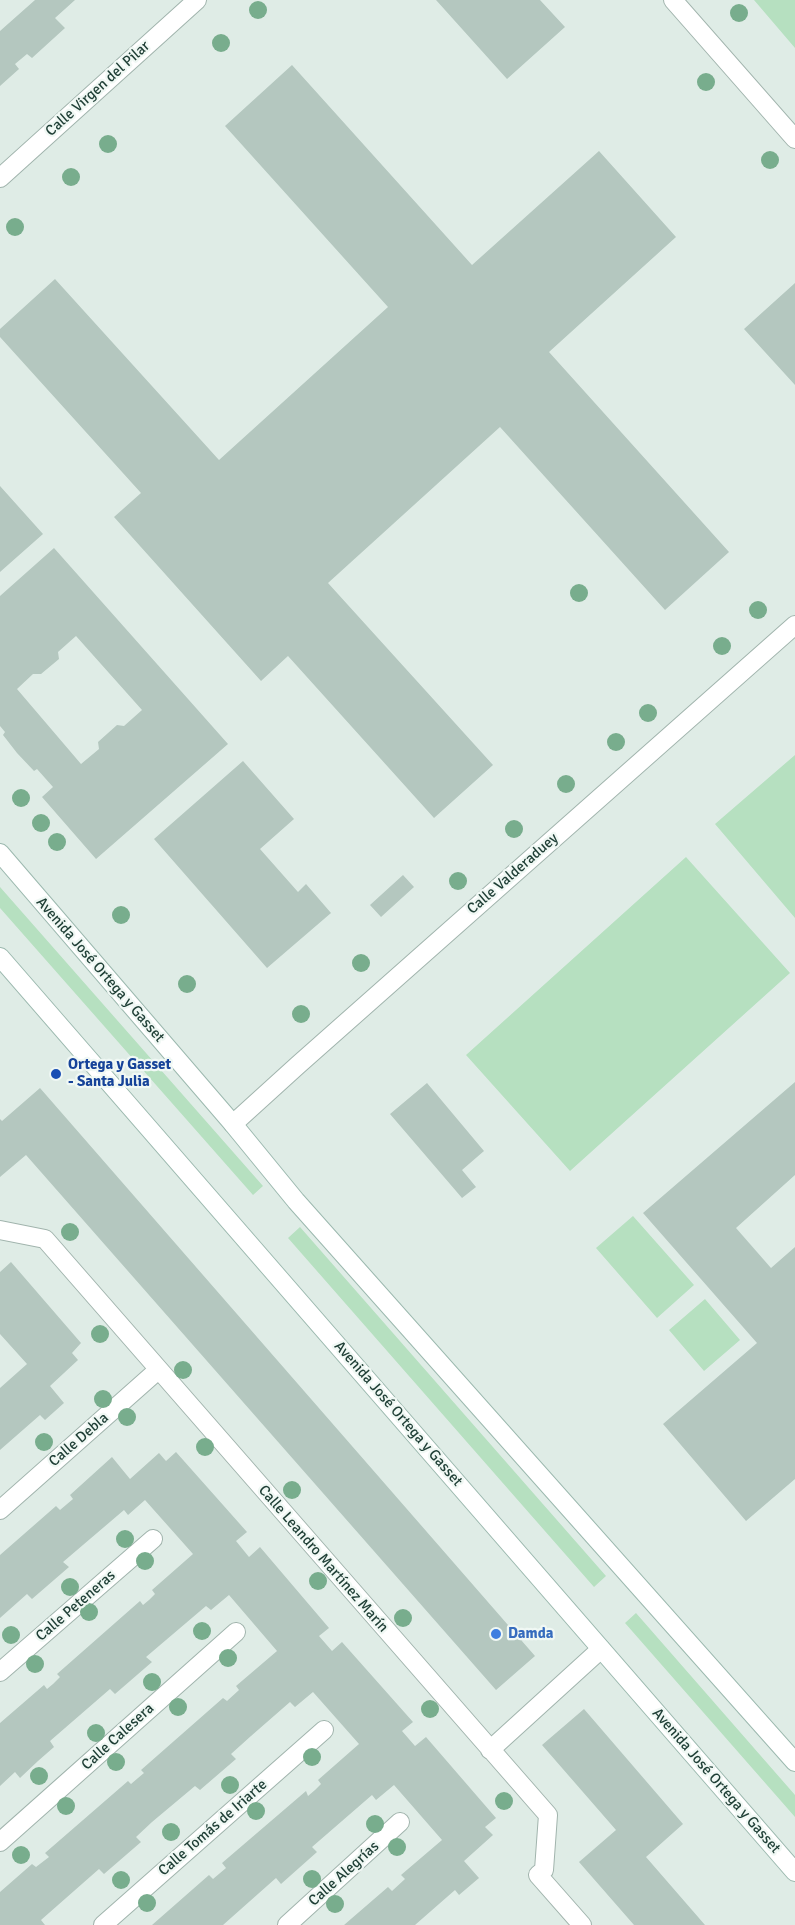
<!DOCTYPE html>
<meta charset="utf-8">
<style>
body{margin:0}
canvas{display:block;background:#dfece6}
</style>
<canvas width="795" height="1925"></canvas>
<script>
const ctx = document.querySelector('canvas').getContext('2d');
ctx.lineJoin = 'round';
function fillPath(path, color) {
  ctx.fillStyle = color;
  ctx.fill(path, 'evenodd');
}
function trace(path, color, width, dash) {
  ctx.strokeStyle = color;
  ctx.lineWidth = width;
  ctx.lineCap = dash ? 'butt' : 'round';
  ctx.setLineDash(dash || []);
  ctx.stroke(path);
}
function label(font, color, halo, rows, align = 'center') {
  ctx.font = font + ' Signika,sans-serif';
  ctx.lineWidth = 4.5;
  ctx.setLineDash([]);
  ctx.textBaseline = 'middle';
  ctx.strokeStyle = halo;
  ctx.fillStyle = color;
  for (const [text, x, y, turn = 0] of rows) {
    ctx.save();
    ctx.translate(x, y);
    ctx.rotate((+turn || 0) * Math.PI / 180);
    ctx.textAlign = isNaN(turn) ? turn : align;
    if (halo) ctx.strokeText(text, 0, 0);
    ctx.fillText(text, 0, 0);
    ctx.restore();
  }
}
fillPath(new Path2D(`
 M754,0H795V48Z
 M795,755V918L715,824Z
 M686,857L790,973L570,1171L466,1055Z
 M0,887L263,1186L253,1195L0,908Z
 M633,1216L694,1285L657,1318L596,1248Z
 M300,1227L606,1576L594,1587L288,1238Z
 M705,1299L740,1340L704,1371L669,1330Z
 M636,1613L795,1795V1817L625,1623Z`), '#b6e0c0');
fillPath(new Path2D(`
 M35,0H75L55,18L65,28L32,58L27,54L15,64L19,69L0,86V31Z
 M436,0H540L565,27L507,79Z
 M292,65L472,265L599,151L676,237L549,352L729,552L665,610L500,427L328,583L493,765L434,818L288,656L261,681L114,517L141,493L0,337V329L55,279L219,460L388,307L225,126Z
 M795,283V385L744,329Z
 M0,486L43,534L0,572Z
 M54,548L228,744L96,859L42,797L53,787L37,769L34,771L17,753L3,735L5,732L0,726V596ZM76,636L142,710L124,726L117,725L98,742L99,749L81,764L17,689L33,674H41L59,659L58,652Z
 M243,761L294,819L260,849L298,892L306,884L331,913L267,968L154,839Z
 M403,875L414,887L381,917L370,905Z
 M795,1082V1175L736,1228L771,1268L795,1247V1479L746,1521L663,1424L757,1343L643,1213Z
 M427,1083L484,1151L462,1170L476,1187L462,1198L390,1114Z
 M40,1088L535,1656L496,1690L26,1155L0,1177V1119L2,1121Z
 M11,1262L81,1343L72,1353L78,1360L50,1386L64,1403L45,1420L40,1415L0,1450V1388L27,1364L0,1334V1272Z
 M176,1452L247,1532L236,1541L249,1557L260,1547L329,1628L319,1636L332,1651L342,1642L413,1722L402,1731L415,1746L426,1737L496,1818L485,1827L493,1835L464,1861L479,1878L459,1895L455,1890L415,1925H344L388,1887L392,1891L405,1879L401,1875L442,1840L394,1785L376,1800L372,1795L312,1847L317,1852L281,1884L276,1878L223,1925H152L209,1875L213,1879L226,1868L222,1863L306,1791L308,1796L315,1790L321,1784L318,1780L359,1744L313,1692L295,1707L290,1702L251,1736L231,1754L236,1759L200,1790L195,1786L152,1822L136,1837L141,1842L104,1874L99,1869L41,1920L45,1925H0V1892L32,1864L36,1867L49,1857L45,1853L128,1781L131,1784L138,1778L144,1773L141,1770L223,1698L227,1701L239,1690L236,1686L277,1651L229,1595L211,1610L206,1606L146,1657L152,1662L115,1694L110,1689L50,1741L54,1747L38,1761L20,1778L15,1772L0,1786V1723L44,1685L47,1689L53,1684L60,1677L57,1674L140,1601L143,1605L149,1600L155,1594L152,1590L193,1554L145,1500L128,1515L124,1510L63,1562L69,1567L32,1599L27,1594L0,1618V1555L56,1506L60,1510L73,1499L70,1495L112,1457L130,1479L159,1453L166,1461Z
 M584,1709L683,1824L646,1857L705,1925H634L579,1862L616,1830L542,1745Z`), '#b4c7bf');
const pedestrian = new Path2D(`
 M0,1510L158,1370
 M0,1672L153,1539
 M0,1842L236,1632
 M103,1925L324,1730
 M287,1925L400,1822`);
const minor = new Path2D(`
 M673,0L795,139
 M0,178L197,0
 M233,1124L298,1065L795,625
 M0,1230L45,1239L548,1815L544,1870L538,1875L582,1925
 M490,1750L601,1649`);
const secondary = new Path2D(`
 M0,853L233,1124L296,1201L795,1762
 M0,957L795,1872`);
trace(pedestrian, '#a1b4ad', 20);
trace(minor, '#a1b4ad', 20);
trace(secondary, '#9cb9af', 20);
trace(pedestrian, '#fff', 18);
trace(minor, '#fff', 18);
trace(secondary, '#fff', 18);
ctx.fillStyle = '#78ad8d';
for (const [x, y] of [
 [258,10],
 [739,13],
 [221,43],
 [706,82],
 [108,144],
 [770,160],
 [71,177],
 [15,227],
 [579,593],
 [758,610],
 [722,646],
 [648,713],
 [616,742],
 [566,784],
 [21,798],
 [41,823],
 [514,829],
 [57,842],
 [458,881],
 [121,915],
 [361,963],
 [187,984],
 [301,1014],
 [70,1232],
 [100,1334],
 [183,1370],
 [103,1399],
 [127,1417],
 [44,1442],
 [205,1447],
 [292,1490],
 [125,1539],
 [145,1561],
 [318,1581],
 [70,1587],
 [89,1612],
 [403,1618],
 [202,1631],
 [11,1635],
 [228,1658],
 [35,1664],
 [152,1682],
 [178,1707],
 [430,1709],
 [96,1733],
 [312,1757],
 [116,1762],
 [39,1776],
 [230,1785],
 [504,1801],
 [66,1806],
 [256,1811],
 [375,1824],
 [171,1832],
 [397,1847],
 [21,1855],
 [312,1879],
 [121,1880],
 [147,1903],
 [335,1904]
]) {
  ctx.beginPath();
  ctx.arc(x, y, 9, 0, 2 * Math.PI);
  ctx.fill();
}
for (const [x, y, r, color] of [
 [56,1074,6,"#1a4fb4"],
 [496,1634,6,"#3f7fe0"]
]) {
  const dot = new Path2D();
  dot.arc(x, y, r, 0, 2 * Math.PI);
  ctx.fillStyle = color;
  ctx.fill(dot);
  trace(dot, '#f0f8f4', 2);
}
label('15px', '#1e3e35', '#f0f8f4', [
 ["Calle Virgen del Pilar",98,89,-42],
 ["Calle Valderaduey",513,874,-41],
 ["Avenida José Ortega y Gasset",100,970,49],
 ["Avenida José Ortega y Gasset",398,1414,49],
 ["Calle Debla",79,1440,-41],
 ["Calle Leandro Martínez Marín",323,1559,49],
 ["Calle Peteneras",76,1606,-41],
 ["Calle Calesera",118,1737,-42],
 ["Avenida José Ortega y Gasset",716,1781,49],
 ["Calle Tomás de Iriarte",213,1828,-41],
 ["Calle Alegrías",344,1874,-42]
]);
label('bold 15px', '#164399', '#f0f8f4', [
 ["Ortega y Gasset",68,1065],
 ["- Santa Julia",68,1082]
], 'left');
label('bold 15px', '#366cbe', '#f0f8f4', [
 ["Damda",508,1634]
], 'left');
</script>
